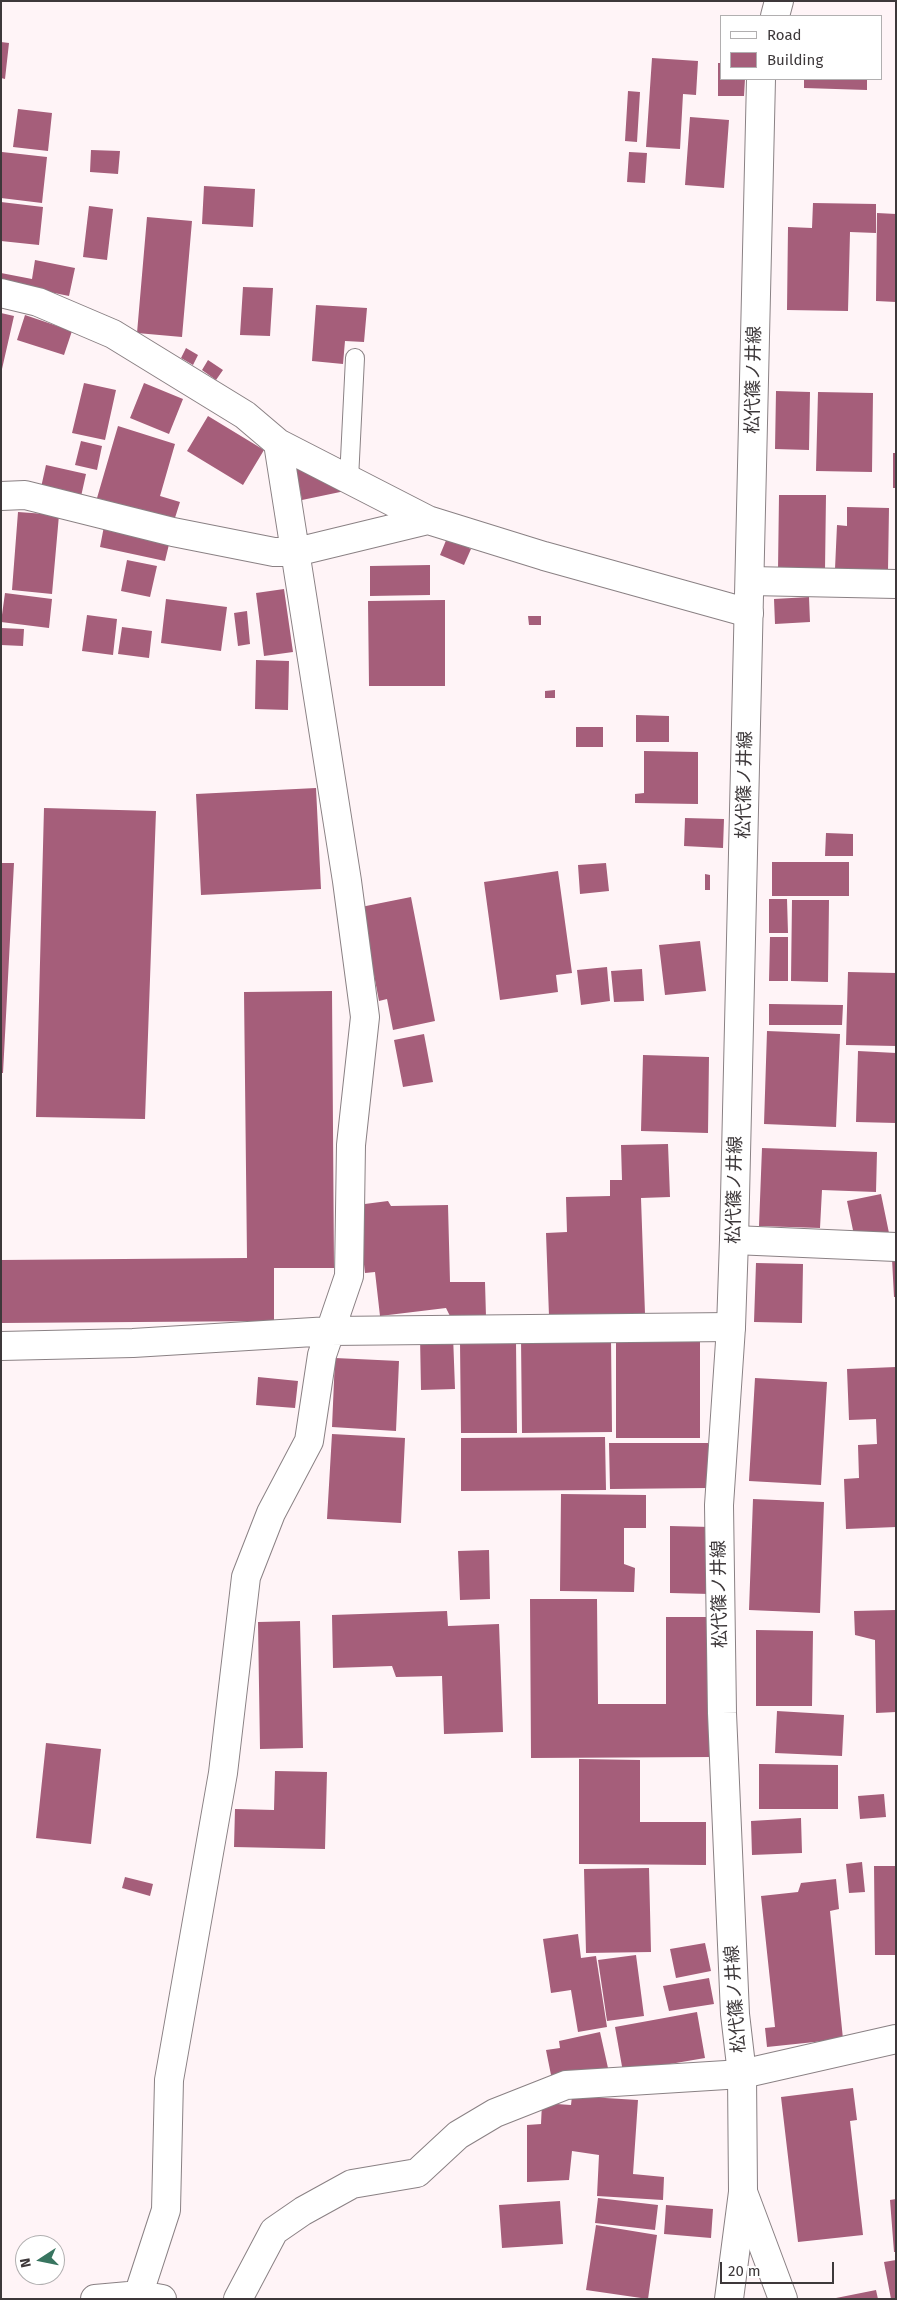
<!DOCTYPE html>
<meta charset="utf-8">
<style>
body{margin:0}
#map{position:relative;width:897px;height:2300px;overflow:hidden;background:#fff4f7;font-family:"Fira Sans",sans-serif}
canvas{display:block}
.frame{position:absolute;inset:0;border:2px solid #3d383a;pointer-events:none}
.legend{position:absolute;left:720px;top:15px;width:162px;height:65px;box-sizing:border-box;background:#fff;border:1px solid #b1afb0;margin:0;padding:6px 9px;list-style:none;font-size:15px;color:#3d383a}
.legend li{display:flex;align-items:center;gap:10px;height:25px}
.legend b{width:25px;border:1px solid #b1afb0}
.north{position:absolute;left:15px;top:2235px;width:50px;height:50px;box-sizing:border-box;background:#fff;border:1px solid #b1afb0;border-radius:50%;rotate:259deg;font-size:14px;font-weight:700;line-height:20px;text-align:center;color:#3d383a}
.north::after{content:'';display:block;margin:auto;width:18px;height:22px;background:#387560;clip-path:polygon(50% 0,100% 100%,50% 72%,0 100%)}
.scale{position:absolute;left:720px;top:2262px;width:114px;height:22px;box-sizing:border-box;border:2px solid #3d383a;border-top:0;padding-left:6px;font-size:15px;line-height:18px;white-space:nowrap;color:#3d383a;-webkit-text-stroke:4px #fff;paint-order:stroke}
</style>
<div id="map">
<canvas width="897" height="2300"></canvas>
<div class="frame"></div>
<ul class="legend">
<li><b style="height:6px;background:#fff"></b>Road</li>
<li><b style="height:14px;background:#a55e7a"></b>Building</li>
</ul>
<div class="north">N</div>
<div class="scale">20 m</div>
</div>
<script>
const ctx = document.querySelector('canvas').getContext('2d');
ctx.lineJoin = 'round';
function fillPath(path, color) {
  ctx.fillStyle = color;
  ctx.fill(path, 'evenodd');
}
function trace(path, color, width, dash) {
  ctx.strokeStyle = color;
  ctx.lineWidth = width;
  ctx.lineCap = dash ? 'butt' : 'round';
  ctx.setLineDash(dash || []);
  ctx.stroke(path);
}
function label(font, color, halo, rows, align = 'center') {
  ctx.font = font + ' "Fira Sans","Noto Sans JP",sans-serif';
  ctx.lineWidth = 5;
  ctx.setLineDash([]);
  ctx.textBaseline = 'middle';
  ctx.strokeStyle = halo;
  ctx.fillStyle = color;
  for (const [text, x, y, turn = 0] of rows) {
    ctx.save();
    ctx.translate(x, y);
    ctx.rotate((+turn || 0) * Math.PI / 180);
    ctx.textAlign = isNaN(turn) ? turn : align;
    if (halo) ctx.strokeText(text, 0, 0);
    ctx.fillText(text, 0, 0);
    ctx.restore();
  }
}
fillPath(new Path2D(`
 M1,42L9,43L5,79L1,78Z
 M652,58L698,61L696,95L683,94L680,149L646,147Z
 M718,63H721V79H745L744,96H718Z
 M804,79H867V90L804,88Z
 M628,91L640,92L637,142L625,141Z
 M18,109L52,113L48,151L13,147Z
 M690,117L729,120L724,188L685,185Z
 M91,150L120,151L118,174L90,172Z
 M2,152L47,157L42,203L1,198Z
 M629,152L647,153L645,183L627,182Z
 M204,186L255,189L253,227L202,224Z
 M1,202L43,207L39,245L1,241Z
 M813,203L876,204V233L850,232L848,311L787,310L788,227L812,228Z
 M89,206L113,209L107,260L83,257Z
 M877,213L896,214V302L876,301Z
 M147,217L192,221L182,337L137,333Z
 M35,260L75,268L69,296L1,282V273L32,279Z
 M243,287L273,288L270,336L240,335Z
 M316,305L367,308L364,342L345,341L343,364L312,361Z
 M1,313L14,316L2,369H1Z
 M25,315L72,331L64,355L17,340Z
 M186,348L198,355L193,365L181,358Z
 M208,360L223,370L216,380L202,370Z
 M84,383L116,390L105,440L72,433Z
 M144,383L183,399L169,434L130,418Z
 M776,391L810,392L809,450L775,449Z
 M818,392L873,393L872,472L816,471Z
 M208,416L264,450L243,485L187,451Z
 M118,426L175,444L160,496L180,502L174,521L97,498Z
 M81,441L102,446L97,470L75,465Z
 M893,453H896V488H893Z
 M46,465L86,474L80,501L40,492Z
 M295,466L345,491L302,500Z
 M779,495H826L825,570H778Z
 M847,507L889,508L888,570L835,569L837,525L847,526Z
 M18,512L59,515L52,594L12,590Z
 M105,521L171,536L165,561L100,547Z
 M447,538L471,549L464,565L440,555Z
 M127,560L157,566L150,597L121,591Z
 M430,565V595L370,596V566Z
 M284,589L293,652L264,656L256,593Z
 M5,593L52,599L49,628L1,622Z
 M809,597L810,622L775,624L774,599Z
 M166,599L227,607L221,651L161,643Z
 M445,600V686H369L368,601Z
 M247,611L250,644L238,646L234,613Z
 M87,615L117,619L113,655L82,651Z
 M528,616H541V625H529Z
 M122,627L152,631L149,658L118,654Z
 M1,628L24,629L23,646L1,645Z
 M256,660L289,661L288,710L255,709Z
 M555,690V698H545V691Z
 M636,715L669,716V742H636Z
 M576,727H603V747H576Z
 M644,751L698,752V804L635,803V794L644,793Z
 M316,788L321,889L201,895L196,794Z
 M44,808L156,811L145,1119L36,1117Z
 M685,818L724,819L723,848L684,846Z
 M826,833L853,834V856H825Z
 M772,862H849V896H772Z
 M1,863H14L3,1073H1Z
 M606,863L609,891L580,894L578,865Z
 M558,871L572,973L556,975L558,992L500,1000L484,882Z
 M705,874L710,875V890H705Z
 M411,897L435,1021L393,1030L387,999L379,1001L361,907Z
 M769,899H787L788,933H769Z
 M792,900H829L828,982L791,981Z
 M770,937H788V981H769Z
 M700,941L706,991L665,995L659,945Z
 M607,967L610,1001L581,1005L577,970Z
 M642,969L644,1001L614,1002L611,971Z
 M848,972L896,973V1046L846,1045Z
 M332,991L334,1268H274V1321L1,1323V1260L247,1258L244,992Z
 M769,1004L843,1005L842,1025H769Z
 M767,1031L840,1034L836,1127L764,1124Z
 M424,1034L433,1082L403,1087L394,1040Z
 M858,1051L896,1053V1123L856,1122Z
 M643,1055L709,1057L708,1133L641,1131Z
 M668,1144L670,1197L641,1198L645,1314L549,1316L546,1233L567,1232L566,1197L610,1196V1180H622L621,1145Z
 M762,1148L877,1152L876,1192L822,1190L820,1228L759,1226Z
 M881,1194L889,1233L855,1240L847,1201Z
 M388,1201L391,1206L448,1205L450,1282H485L486,1317L451,1318L446,1308L380,1316L375,1272L365,1273L357,1205Z
 M896,1258V1297H894L892,1259Z
 M756,1263L803,1264L802,1323L754,1322Z
 M453,1335L455,1389L421,1390L420,1336Z
 M521,1338H611L612,1432L522,1433Z
 M616,1341H700V1438H616Z
 M460,1342H516L517,1433H461Z
 M335,1358L399,1361L396,1431L332,1427Z
 M896,1367V1527L846,1529L844,1479L859,1478L858,1445L877,1444L876,1419L849,1420L847,1369Z
 M258,1377L298,1381L295,1408L256,1405Z
 M755,1378L827,1382L821,1485L749,1481Z
 M332,1434L405,1438L401,1523L327,1519Z
 M605,1437L606,1490L461,1491V1438Z
 M609,1443H708V1488L610,1489Z
 M561,1494L646,1495V1528H624V1564L635,1568L634,1592L560,1591Z
 M753,1499L824,1502L820,1613L749,1610Z
 M670,1526L711,1527L710,1594L670,1593Z
 M489,1550L490,1599L460,1600L458,1551Z
 M530,1599H597L598,1704H666V1617H711L713,1757L531,1758Z
 M896,1610V1712L876,1713L875,1640L855,1635L854,1611Z
 M447,1611L448,1626L499,1624L503,1732L444,1734L442,1676L396,1677L392,1666L333,1668L332,1615Z
 M300,1621L303,1748L260,1749L258,1622Z
 M756,1630L813,1631L812,1706H756Z
 M777,1711L844,1715L842,1756L775,1753Z
 M46,1743L101,1749L91,1844L36,1838Z
 M579,1759L640,1760V1822H706V1865L579,1864Z
 M759,1764L838,1765V1809H759Z
 M275,1771L327,1772L325,1849L234,1847L235,1809L274,1810Z
 M884,1794L886,1817L860,1819L858,1796Z
 M801,1818L802,1853L752,1855L751,1821Z
 M862,1862L865,1892L849,1893L846,1864Z
 M874,1866H896V1955H875Z
 M649,1868L651,1952L586,1953L584,1869Z
 M125,1877L153,1884L150,1896L122,1888Z
 M836,1879L839,1909L830,1911L843,2039L767,2047L765,2028L775,2027L761,1896L798,1892L801,1883Z
 M578,1934L581,1958L596,1956L607,2027L578,2032L571,1990L551,1993L543,1939Z
 M705,1943L711,1971L676,1978L670,1949Z
 M636,1955L644,2016L607,2021L598,1960Z
 M709,1978L714,2004L669,2011L663,1986Z
 M697,2012L705,2058L623,2072L615,2027Z
 M600,2032L608,2068L552,2080L546,2050L560,2048L559,2041Z
 M853,2088L857,2120L850,2121L863,2235L798,2242L781,2097Z
 M572,2096L638,2100L633,2174L664,2177L663,2200L597,2196L599,2155L572,2151L569,2180L527,2182V2125L541,2124L542,2103L571,2105Z
 M598,2198L658,2205L655,2230L595,2223Z
 M896,2199V2252H894L890,2200Z
 M560,2201L563,2244L502,2248L499,2205Z
 M666,2205L713,2209L711,2238L664,2234Z
 M596,2225L657,2235L648,2299L586,2290Z
 M896,2260V2299H891L884,2262Z
 M876,2290L878,2299H836V2298Z`), '#a55e7a');
const lane = new Path2D(`
 M349,479L355,358`);
const street = new Path2D(`
 M1,293L38,302L113,334L245,415L278,443L428,520L544,556L749,613
 M1,496L25,495L173,532L274,552H296L428,520
 M750,581L896,584
 M734,1240L896,1247
 M1,1346L133,1343L330,1331L731,1327
 M743,2192L783,2299
 M95,2299L140,2295L162,2299
 M137,2299L166,2210L169,2080L223,1773L246,1577L271,1513L309,1441L322,1355L349,1276L351,1145L365,1017L347,881L278,443
 M238,2299L274,2231L303,2211L352,2184L417,2173L458,2135L495,2113L566,2085L742,2074L896,2039`);
const secondary = new Path2D(`
 M775,16L779,1
 M729,2299L743,2192L742,2074L735,2014L722,1713L719,1505L731,1327L734,1240L761,79`);
trace(lane, '#8a8184', 20);
trace(street, '#8a8184', 30);
trace(secondary, '#8a8184', 30);
trace(lane, '#fff', 18);
trace(street, '#fff', 28);
trace(secondary, '#fff', 28);
label('18px', '#3d383a', '#fff', [
 ["松代篠ノ井線",754,380,-89],
 ["松代篠ノ井線",745,785,-89],
 ["松代篠ノ井線",735,1190,-89],
 ["松代篠ノ井線",720,1594,-91],
 ["松代篠ノ井線",736,1999,-94]
]);
</script>
